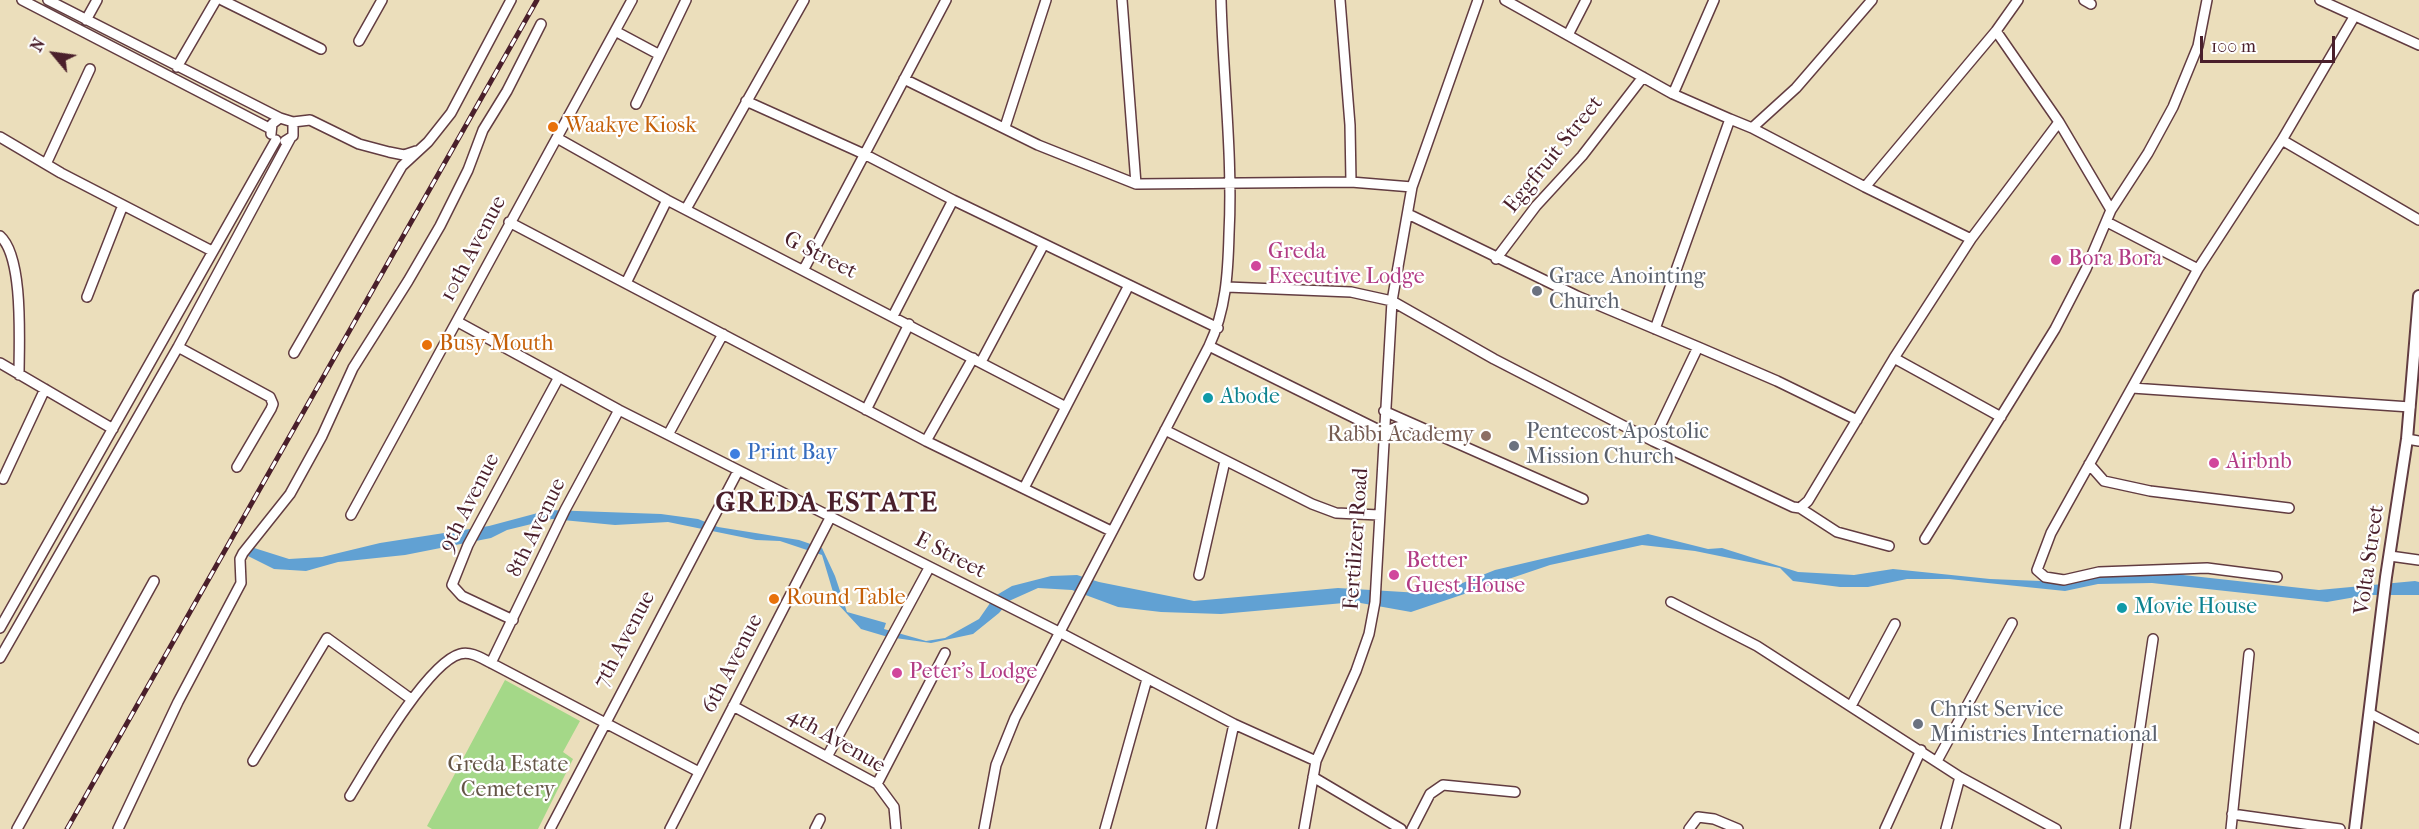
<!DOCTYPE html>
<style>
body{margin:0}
#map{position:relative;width:2419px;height:829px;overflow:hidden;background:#ebdebb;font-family:"IM FELL French Canon",serif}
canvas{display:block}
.north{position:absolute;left:24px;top:24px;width:60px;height:60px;-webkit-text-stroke:4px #fff;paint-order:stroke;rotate:299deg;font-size:16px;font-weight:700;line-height:24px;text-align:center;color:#4a1f2b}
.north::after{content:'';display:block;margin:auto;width:21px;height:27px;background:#4a1f2b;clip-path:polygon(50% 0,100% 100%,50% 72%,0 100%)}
.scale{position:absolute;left:2200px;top:36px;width:135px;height:27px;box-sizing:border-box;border:3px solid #4a1f2b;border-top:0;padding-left:8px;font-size:18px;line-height:21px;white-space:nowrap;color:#4a1f2b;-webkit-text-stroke:4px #fff;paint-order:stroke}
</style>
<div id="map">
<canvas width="2419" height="829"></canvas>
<div class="north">N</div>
<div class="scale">100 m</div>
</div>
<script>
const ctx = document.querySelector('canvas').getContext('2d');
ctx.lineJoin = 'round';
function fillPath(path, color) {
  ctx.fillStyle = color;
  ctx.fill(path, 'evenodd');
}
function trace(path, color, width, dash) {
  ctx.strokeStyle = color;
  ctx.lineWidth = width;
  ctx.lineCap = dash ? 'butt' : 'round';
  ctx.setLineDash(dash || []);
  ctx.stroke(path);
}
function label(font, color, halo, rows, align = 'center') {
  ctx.font = font + ' "IM FELL French Canon",serif';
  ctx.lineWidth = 4.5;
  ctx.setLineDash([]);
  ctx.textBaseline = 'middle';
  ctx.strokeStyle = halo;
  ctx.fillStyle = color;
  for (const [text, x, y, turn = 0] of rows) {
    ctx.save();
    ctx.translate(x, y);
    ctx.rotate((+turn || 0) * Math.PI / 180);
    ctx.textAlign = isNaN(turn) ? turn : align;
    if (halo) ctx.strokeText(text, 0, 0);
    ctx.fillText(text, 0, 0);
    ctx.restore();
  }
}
fillPath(new Path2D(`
 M505,680L580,721L563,752L573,759L538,829H432L427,826Z`), '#a4d888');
fillPath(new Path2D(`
 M549,510L661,514L698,519L718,527L799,540L822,548L835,576L847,612L886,623L884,629L926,641L945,638L979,619L995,596L1012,586L1051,576L1077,575L1099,582L1194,601L1338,588L1420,593L1460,584L1495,570L1648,534L1708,549L1722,548L1798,572L1854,575L1893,569L1990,579L2066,582L2111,574L2165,573L2319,590L2415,581L2419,582V595H2367L2327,602L2152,583L2098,584L2065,591L1949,579H1907L1868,587H1840L1793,581L1780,568L1744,561L1695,551L1642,545L1550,565L1411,612L1355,602L1221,614L1161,612L1118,607L1072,590L1038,588L1009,601L999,613L973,634L931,643L888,637L861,629L836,602L822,555L780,541L756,540L668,522L615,525L552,519L507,530L491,538L405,555L338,562L306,571L274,569L248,556L251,547L289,559L322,557L380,543L489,526Z`), '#61a1d3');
const minor = new Path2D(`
 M22,0L271,129
 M48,0L280,118
 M222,0L321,49
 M1122,0L1136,184
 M1221,0C1223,78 1233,156 1229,234C1228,273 1226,310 1209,346L1383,432L1409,423
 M1340,0L1350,125L1351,182
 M1505,0L1673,94L1730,119L1655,329
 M2084,0L2091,4
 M2320,0L2419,45
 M86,20L97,0
 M615,31L658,54
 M1996,31L2059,122L2111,210
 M1568,35L1586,0
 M359,41L382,0
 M177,67L216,0
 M904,79L1038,145L1136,184L1351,182L1412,187
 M1673,94L1714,0
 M746,101L866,155L953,200L1218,328
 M636,104L686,0
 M1730,119L1752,128L1796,88L1872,0
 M1005,127L1046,0
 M1752,128L1865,187L1996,31L2018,0
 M271,134L272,124L280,118L293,122L310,120L359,144L389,152L404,155L416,151
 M0,137L61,173L212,251
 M557,138L667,200L1066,407
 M2282,140L2419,220
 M285,141L293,136V122
 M46,164L90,69
 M1865,187L1971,239
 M686,209L804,0
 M509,222L926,441L1111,531
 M2107,222L2198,269
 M0,236C24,257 19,343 19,375
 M1496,259L1536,206L1582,156L1643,77
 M804,269L946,0
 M626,283L667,200
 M1227,287L1351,292L1392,301L1494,359L1653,441L1698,347L1577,296L1408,214
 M87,297L123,205
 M893,316L953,200
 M458,322L619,410L1059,632L1234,724L1316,761
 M178,347L270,397L273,404L271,409L237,467
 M1698,347L1777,381L1857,420
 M294,353L402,166L428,142L451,113L511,0
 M1894,358L2001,417
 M981,362L1044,244
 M0,363L113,429
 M2132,388L2410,407
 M866,410L909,324
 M1384,411L1583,499
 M1165,430L1312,504L1336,513L1379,515
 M669,433L723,334
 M2407,439L2419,441
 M926,441L973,358
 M1653,441L1793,507L1800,508L1808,501L1894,358L1971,239L2059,122
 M2089,464L2104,481L2150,491L2289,508
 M3,479L45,389
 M1024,488L1129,285
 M1800,508L1837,532L1889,546
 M351,515L632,0
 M1925,539L2055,329L2086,269L2111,210L2148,153L2173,107L2198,46L2207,0
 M2390,556L2419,560
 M1199,575L1225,461
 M2277,577L2207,568L2099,572L2064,580L2045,577L2037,570L2051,533L2198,269L2282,140L2354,17
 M1671,602L1757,646L1960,777L2056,829
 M513,620L462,596L452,585L468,545L559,377
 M0,628L276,140
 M0,658L178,347L290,139
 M491,663L565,510L619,410
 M733,706L877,784L894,807L896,829
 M1851,706L1895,624
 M2371,714L2419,739
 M828,755L929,568
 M253,761L327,638L411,699
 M1937,761L2012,623
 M1313,777L1401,829
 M877,784L945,653
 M350,796C369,765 427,663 460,654C471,651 481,658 491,663L699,772
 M2232,814L2340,829
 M17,829L154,581
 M118,829L178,702L241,583L240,559L243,553L290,494L322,436L353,368L408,281L440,226L468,170L483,130L507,91L541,24
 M550,829L738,471
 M670,829L831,516
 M815,829L820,819
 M984,829L996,765L1015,718L1209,346
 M1105,829L1147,679
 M1211,829L1234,724
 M1304,829L1316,761L1356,671L1369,634L1375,602L1392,301L1412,187L1478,0
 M1412,829L1430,794L1443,785L1515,792
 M1689,829L1698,817L1714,819L1738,829
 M1885,829L1921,750
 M1946,829L1960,777
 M2125,829L2153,639
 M2231,829L2249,654`);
const tertiary = new Path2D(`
 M2355,829L2386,577L2407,439L2419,296`);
trace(minor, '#623c41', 12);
trace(tertiary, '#623c41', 14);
trace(minor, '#fff', 9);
trace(tertiary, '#fff', 10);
const rail = new Path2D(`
 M67,829L537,0`);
trace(rail, '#4a1f2b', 5);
trace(rail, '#fff', 3, [9]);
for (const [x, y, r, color] of [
 [553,127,6,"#e8710a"],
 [2056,260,6,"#d1479c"],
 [1256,266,6,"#d1479c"],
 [1537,291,6,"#6b7280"],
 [427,345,6,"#e8710a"],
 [1208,398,6,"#0f9aa8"],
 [1486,436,6,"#8d6e63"],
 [1514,446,6,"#6b7280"],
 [735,454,6,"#3f7fe0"],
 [2214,463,6,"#d1479c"],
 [1394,575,6,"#d1479c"],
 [774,599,6,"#e8710a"],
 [2122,608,6,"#0f9aa8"],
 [897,673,6,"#d1479c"],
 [1918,724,6,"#6b7280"]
]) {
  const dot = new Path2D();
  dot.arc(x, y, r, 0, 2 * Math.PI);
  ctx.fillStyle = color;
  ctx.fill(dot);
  trace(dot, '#fff', 2);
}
label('22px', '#c56008', '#fff', [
 ["Waakye Kiosk",565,127],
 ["Busy Mouth",439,345],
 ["Round Table",786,599]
], 'left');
label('22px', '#4a1f2b', '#fff', [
 ["Eggfruit Street",1554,155,-51],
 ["10th Avenue",474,249,-62],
 ["G Street",820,256,27],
 ["9th Avenue",470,503,-63],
 ["8th Avenue",537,528,-64],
 ["Fertilizer Road",1357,539,-86],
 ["E Street",950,556,27],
 ["Volta Street",2370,560,-82],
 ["7th Avenue",625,640,-62],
 ["6th Avenue",733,664,-63],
 ["4th Avenue",836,741,30]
]);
label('22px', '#b23c85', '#fff', [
 ["Greda",1268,253],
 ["Executive Lodge",1268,278],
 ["Bora Bora",2068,260],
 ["Airbnb",2226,463],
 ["Better",1406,562],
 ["Guest House",1406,587],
 ["Peter's Lodge",909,673]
], 'left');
label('22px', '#5b616d', '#fff', [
 ["Grace Anointing",1549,278],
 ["Church",1549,303],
 ["Pentecost Apostolic",1526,433],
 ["Mission Church",1526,458],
 ["Christ Service",1930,711],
 ["Ministries International",1930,736]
], 'left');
label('22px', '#0d838f', '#fff', [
 ["Abode",1220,398],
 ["Movie House",2134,608]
], 'left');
label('22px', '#785e54', '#fff', [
 ["Rabbi Academy",1474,436]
], 'right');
label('22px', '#366cbe', '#fff', [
 ["Print Bay",747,454]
], 'left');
label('22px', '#655647', '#fff', [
 ["Greda Estate",508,766],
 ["Cemetery",508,791]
]);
ctx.letterSpacing = '1.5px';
label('bold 28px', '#4a1f2b', '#fff', [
 ["GREDA ESTATE",827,504]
]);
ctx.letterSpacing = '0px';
</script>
